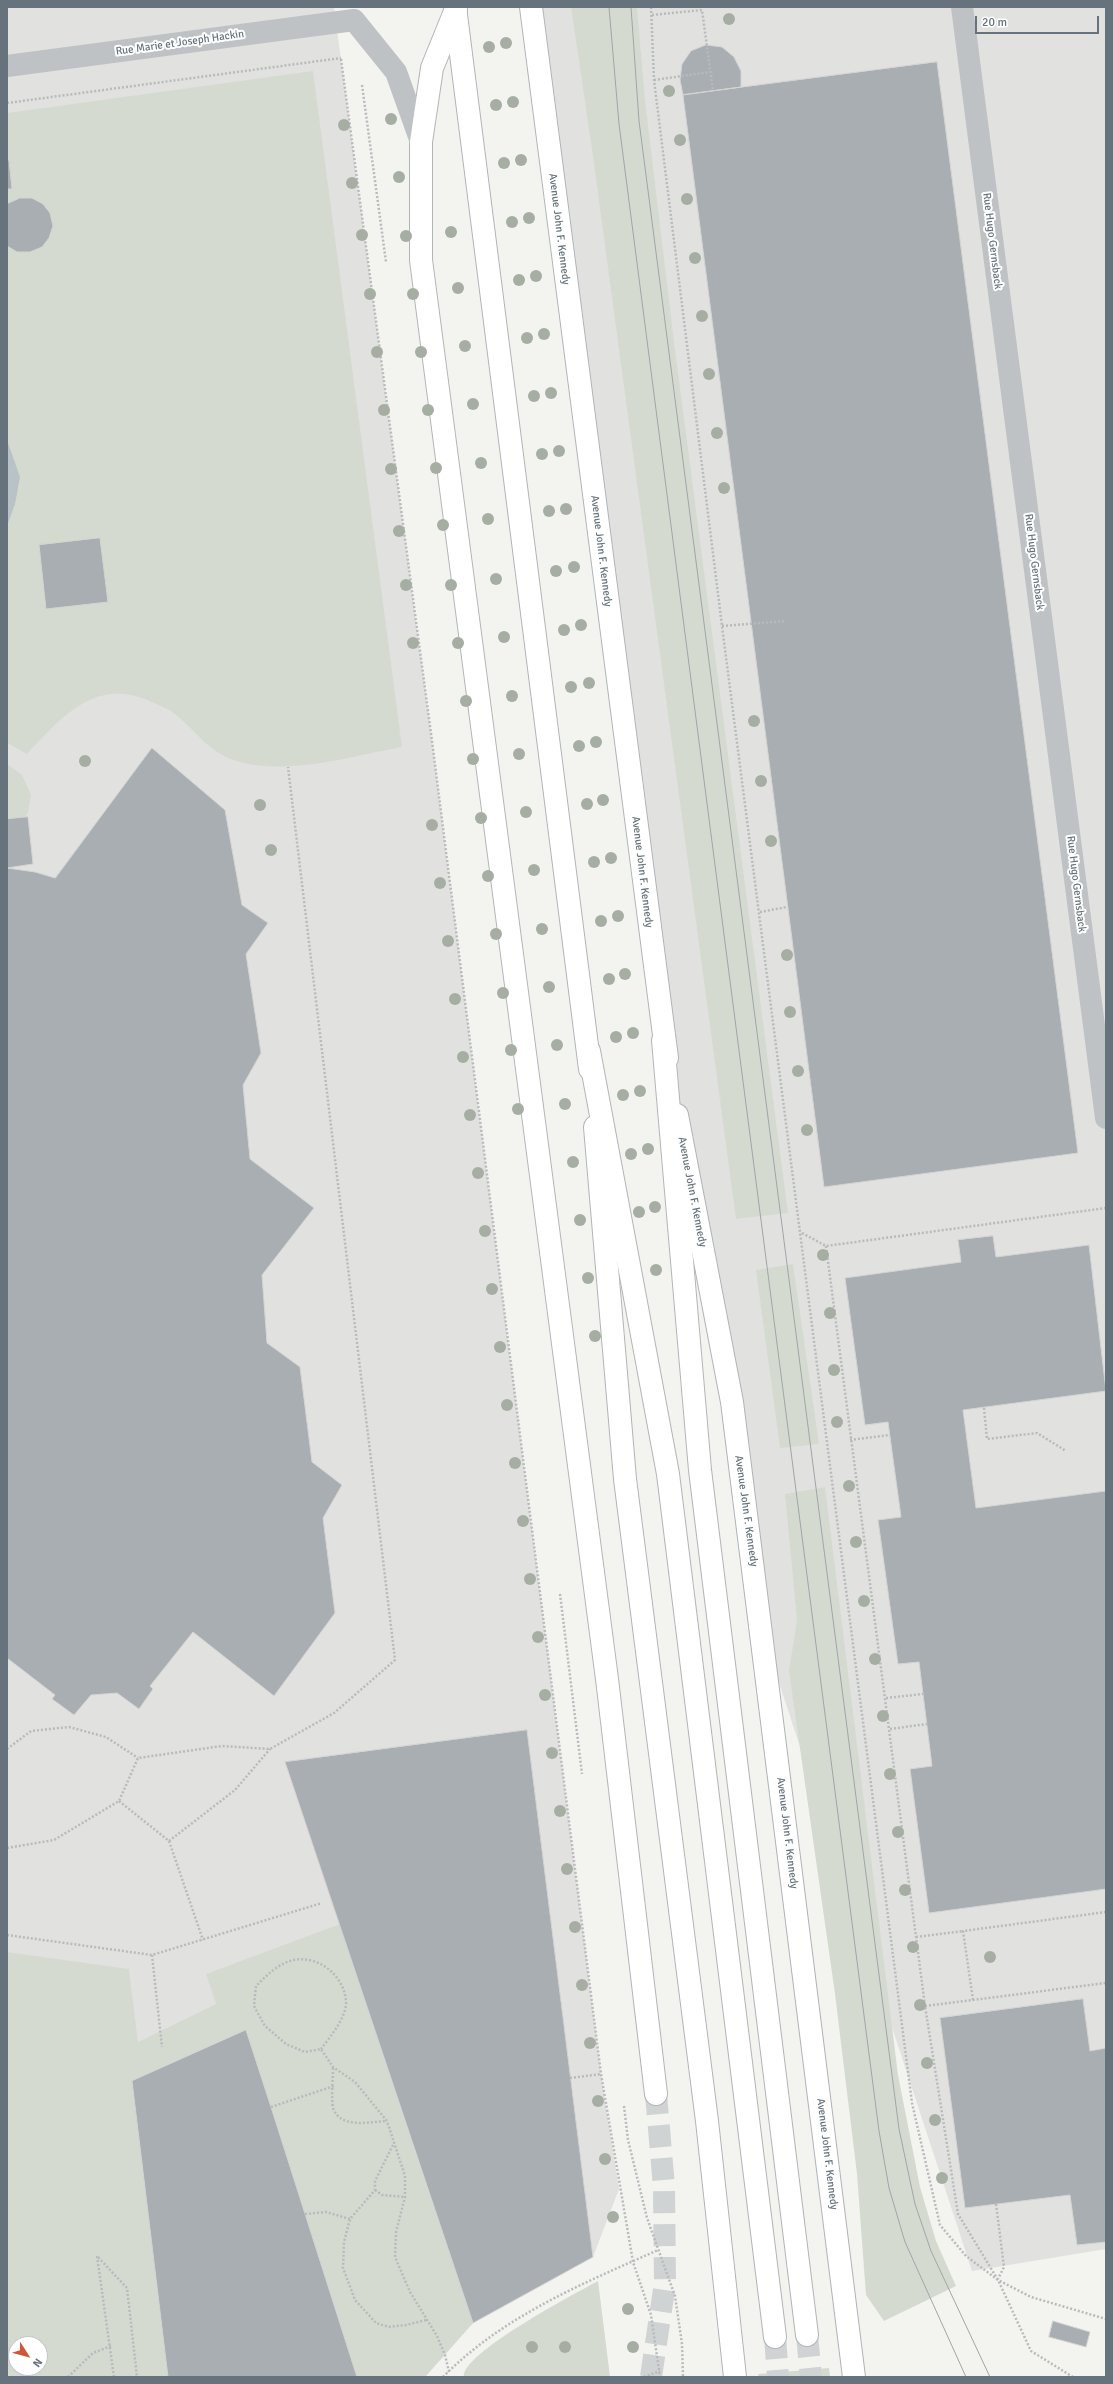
<!DOCTYPE html>
<style>
body{margin:0}
#map{position:relative;width:1113px;height:2384px;overflow:hidden;background:#f3f3f0;font-family:Signika,sans-serif}
canvas{display:block}
.frame{position:absolute;inset:0;border:8px solid #66737d;pointer-events:none}
.north{position:absolute;left:8px;top:2336px;width:40px;height:40px;box-sizing:border-box;background:#fff;border:1px solid #c2c7cb;border-radius:50%;rotate:126deg;font-size:11px;font-weight:700;line-height:16px;text-align:center;color:#66737d}
.north::after{content:'';display:block;margin:auto;width:14px;height:18px;background:#cd5736;clip-path:polygon(50% 0,100% 100%,50% 72%,0 100%)}
.scale{position:absolute;left:975px;top:16px;width:124px;height:18px;box-sizing:border-box;border:2px solid #66737d;border-top:0;padding-left:5px;font-size:12px;line-height:14px;white-space:nowrap;color:#66737d;-webkit-text-stroke:3px #fff;paint-order:stroke}
</style>
<div id="map">
<canvas width="1113" height="2384"></canvas>
<div class="frame"></div>
<div class="north">N</div>
<div class="scale">20 m</div>
</div>
<script>
const ctx = document.querySelector('canvas').getContext('2d');
ctx.lineJoin = 'round';
function fillPath(path, color) {
  ctx.fillStyle = color;
  ctx.fill(path, 'evenodd');
}
function trace(path, color, width, dash) {
  ctx.strokeStyle = color;
  ctx.lineWidth = width;
  ctx.lineCap = dash ? 'butt' : 'round';
  ctx.setLineDash(dash || []);
  ctx.stroke(path);
}
function label(font, color, halo, rows, align = 'center') {
  ctx.font = font + ' Signika,sans-serif';
  ctx.lineWidth = 4;
  ctx.setLineDash([]);
  ctx.textBaseline = 'middle';
  ctx.strokeStyle = halo;
  ctx.fillStyle = color;
  for (const [text, x, y, turn = 0] of rows) {
    ctx.save();
    ctx.translate(x, y);
    ctx.rotate((+turn || 0) * Math.PI / 180);
    ctx.textAlign = isNaN(turn) ? turn : align;
    if (halo) ctx.strokeText(text, 0, 0);
    ctx.fillText(text, 0, 0);
    ctx.restore();
  }
}
fillPath(new Path2D(`
 M7,7H334L432,741L601,2074L619,2189L593,2257L473,2323L425,2377H7ZM16,2344H40V2368H16Z
 M531,7H1106V2249L972,2271L762,1631L663,1040Z`), '#e1e2e0');
fillPath(new Path2D(`
 M571,7H637L645,100L674,342L788,1213L736,1219L592,149Z
 M313,71L402,747C353,756 299,773 249,764C208,757 201,733 171,711C164,707 156,704 149,701C95,677 61,718 27,754L7,743V113Z
 M7,764L22,775L31,795L28,813L13,833L7,835Z
 M793,1264L819,1444L780,1448L756,1270Z
 M825,1487L898,2075L920,2187L936,2241L956,2286L884,2321L866,2295L857,2174L835,1994L789,1671L797,1620L785,1494Z
 M340,1924L473,2323L425,2377H357L245,2030L132,2081L168,2377H7V1952L129,1969L138,2042L216,2004L206,1974ZM16,2344H40V2368H16Z
 M598,2281L610,2377H464C460,2354 576,2293 598,2281Z
 M829,2368L830,2377H759L758,2374Z`), '#d5dad1');
fillPath(new Path2D(`
 M7,440L20,477L15,504L7,526Z`), '#b9c2c6');
const building = new Path2D(`
 M706,45L722,47L734,57L741,71V87L683,95L680,80L682,64L691,51Z
 M937,62L1078,1153L824,1187L683,95Z
 M9,160L12,189H7V161Z
 M20,198H32L43,204L50,213L53,226L49,238L42,247L30,252H17L7,246V204Z
 M100,538L108,602L46,609L39,545Z
 M152,748L225,810L242,905L268,923L246,954L261,1053L243,1085L250,1159L314,1208L262,1275L267,1343L300,1367L312,1462L342,1485L323,1518L335,1613L274,1696L193,1632L150,1686L153,1689L139,1709L117,1693L91,1695L74,1715L52,1699L55,1695L7,1658V868L35,872L55,878Z
 M28,817L33,864L7,868V819Z
 M993,1236L996,1257L1089,1245L1106,1391L963,1410L976,1508L1106,1491V1889L929,1913L910,1769L932,1766L919,1662L898,1664L878,1520L901,1517L888,1422L865,1425L845,1278L961,1262L958,1240Z
 M527,1730L593,2257L473,2323L285,1762Z
 M1083,1999L1090,2051L1106,2048V2242L1077,2245L1070,2195L965,2208L940,2018Z
 M246,2030L271,2107L357,2377H168L132,2081Z
 M1053,2321L1090,2332L1086,2347L1049,2337Z`);
fillPath(building, '#a8aeb1');
trace(building, '#d4d4d3', 1);
trace(new Path2D(`
 M807,2335L811,2377
 M775,2337L778,2377
 M651,2377L665,2283L664,2187L656,2094`), '#d0d3d3', 22, [22, 11]);
const major = new Path2D(`
 M455,7L590,1069
 M531,7L667,1058
 M677,1115L732,1402L854,2377
 M595,1127L625,1479L707,2121L735,2377`);
const highway = new Path2D(`
 M456,9L432,68L421,142V260L607,1679L656,2094
 M663,1040L700,1470L807,2335
 M589,1051L668,1474L775,2337`);
trace(major, '#b0b4b7', 24);
trace(highway, '#b2b5b7', 24);
trace(new Path2D(`
 M651,7L654,80L722,626L912,2103L940,2225L966,2256L998,2280L1031,2297L1106,2319
 M652,15L702,10L713,91
 M341,59L432,741L601,2074L633,2262L651,2315L660,2377
 M654,80L710,72
 M362,85L386,262
 M7,103L341,58
 M722,626L786,621
 M760,912L787,907
 M802,1233L826,1246L1106,1208
 M826,1246L925,2006L958,2214L998,2280L1031,2351L1073,2377
 M984,1408L987,1439L1037,1433L1066,1451
 M850,1440L890,1435
 M560,1594L582,1774
 M886,1698L923,1694
 M890,1729L927,1724
 M7,1749L31,1731L69,1727L106,1737L138,1758
 M119,1801L169,1841L235,1790L270,1749
 M169,1841L203,1940
 M7,1848L54,1840L119,1801L138,1758L222,1746L270,1749L334,1713L395,1660L288,767
 M7,1935L152,1955L322,1903
 M916,1937L963,1931
 M152,1955L162,2047
 M973,2000L963,1931L1106,1912
 M925,2006L1106,1983
 M321,2049C330,2037 347,2017 346,2001C344,1976 319,1955 294,1960C279,1963 267,1975 256,1986L254,2006L265,2026L286,2044L305,2052L321,2049L333,2067L355,2082L387,2121L405,2176V2197L396,2232L395,2257L410,2292L437,2336L445,2355L449,2372
 M333,2068C333,2078 331,2099 333,2108C340,2129 370,2122 386,2121
 M570,2078L601,2074
 M624,2106L628,2140L647,2218L675,2296L682,2344L683,2377
 M271,2107L334,2086
 M393,2145L375,2181V2190L350,2219L344,2242L343,2268L355,2300L376,2323L389,2327L406,2325L426,2320
 M375,2190L382,2195L405,2197
 M996,2204L1004,2267L998,2279
 M305,2214L326,2212L350,2219
 M68,2377L93,2353L111,2346
 M114,2377L97,2256L127,2288L137,2377
 M443,2377C503,2316 582,2284 658,2250
 M644,2377L660,2371`), '#b8babc', 2.5, [2, 2]);
trace(new Path2D(`
 M962,7L1106,1118
 M354,20L396,72L421,142
 M7,66L354,20`), '#bfc2c4', 22);
trace(major, '#fff', 22);
trace(highway, '#fff', 22);
trace(new Path2D(`
 M609,7L619,124L879,2131L889,2188L905,2242L966,2377
 M631,7L639,121L899,2129L915,2204L931,2251L990,2377`), '#a0a5a9', 1);
ctx.fillStyle = '#a6aea3';
for (const [x, y] of [
 [729,19],
 [506,43],
 [489,47],
 [669,91],
 [513,102],
 [496,105],
 [391,119],
 [344,125],
 [680,140],
 [521,160],
 [504,163],
 [399,177],
 [352,183],
 [687,199],
 [529,218],
 [512,222],
 [451,232],
 [362,235],
 [406,236],
 [695,258],
 [536,276],
 [519,280],
 [458,288],
 [370,294],
 [413,294],
 [702,316],
 [544,334],
 [527,338],
 [465,346],
 [377,352],
 [421,352],
 [709,374],
 [551,393],
 [534,396],
 [473,404],
 [384,410],
 [428,410],
 [717,433],
 [559,451],
 [542,454],
 [481,463],
 [436,468],
 [391,469],
 [724,488],
 [566,509],
 [549,511],
 [488,519],
 [443,525],
 [399,531],
 [574,567],
 [556,571],
 [496,579],
 [406,585],
 [451,585],
 [581,625],
 [564,630],
 [504,637],
 [413,643],
 [458,643],
 [589,683],
 [571,687],
 [512,696],
 [466,701],
 [754,721],
 [596,742],
 [579,746],
 [519,754],
 [473,759],
 [85,761],
 [761,781],
 [603,800],
 [587,804],
 [260,805],
 [526,812],
 [481,818],
 [432,825],
 [771,841],
 [271,850],
 [611,858],
 [594,862],
 [534,870],
 [488,876],
 [440,883],
 [618,916],
 [601,921],
 [542,929],
 [496,934],
 [448,941],
 [787,955],
 [625,974],
 [609,979],
 [549,987],
 [503,993],
 [455,999],
 [790,1012],
 [633,1033],
 [616,1037],
 [557,1045],
 [511,1050],
 [463,1057],
 [798,1071],
 [640,1091],
 [623,1095],
 [565,1104],
 [518,1109],
 [470,1115],
 [807,1130],
 [648,1149],
 [631,1154],
 [573,1162],
 [478,1173],
 [655,1207],
 [639,1212],
 [580,1220],
 [485,1231],
 [823,1255],
 [656,1270],
 [588,1278],
 [492,1289],
 [830,1313],
 [595,1336],
 [500,1347],
 [834,1370],
 [507,1405],
 [837,1422],
 [515,1463],
 [849,1486],
 [523,1521],
 [856,1542],
 [530,1579],
 [864,1601],
 [538,1637],
 [875,1659],
 [545,1695],
 [883,1716],
 [552,1753],
 [890,1774],
 [560,1811],
 [898,1832],
 [567,1869],
 [905,1890],
 [575,1927],
 [913,1947],
 [990,1957],
 [582,1985],
 [920,2005],
 [590,2043],
 [927,2063],
 [598,2101],
 [935,2120],
 [605,2159],
 [942,2178],
 [613,2217],
 [628,2309],
 [532,2347],
 [565,2347],
 [633,2347]
]) {
  ctx.beginPath();
  ctx.arc(x, y, 6, 0, 2 * Math.PI);
  ctx.fill();
}
label('11px', '#66737d', '#fff', [
 ["Rue Marie et Joseph Hackin",180,43,-8],
 ["Avenue John F. Kennedy",559,229,83],
 ["Rue Hugo Gernsback",992,241,83],
 ["Avenue John F. Kennedy",601,551,83],
 ["Rue Hugo Gernsback",1034,562,83],
 ["Avenue John F. Kennedy",642,872,83],
 ["Rue Hugo Gernsback",1076,884,83],
 ["Avenue John F. Kennedy",692,1192,79],
 ["Avenue John F. Kennedy",746,1511,82],
 ["Avenue John F. Kennedy",787,1833,83],
 ["Avenue John F. Kennedy",827,2154,83]
]);
</script>
